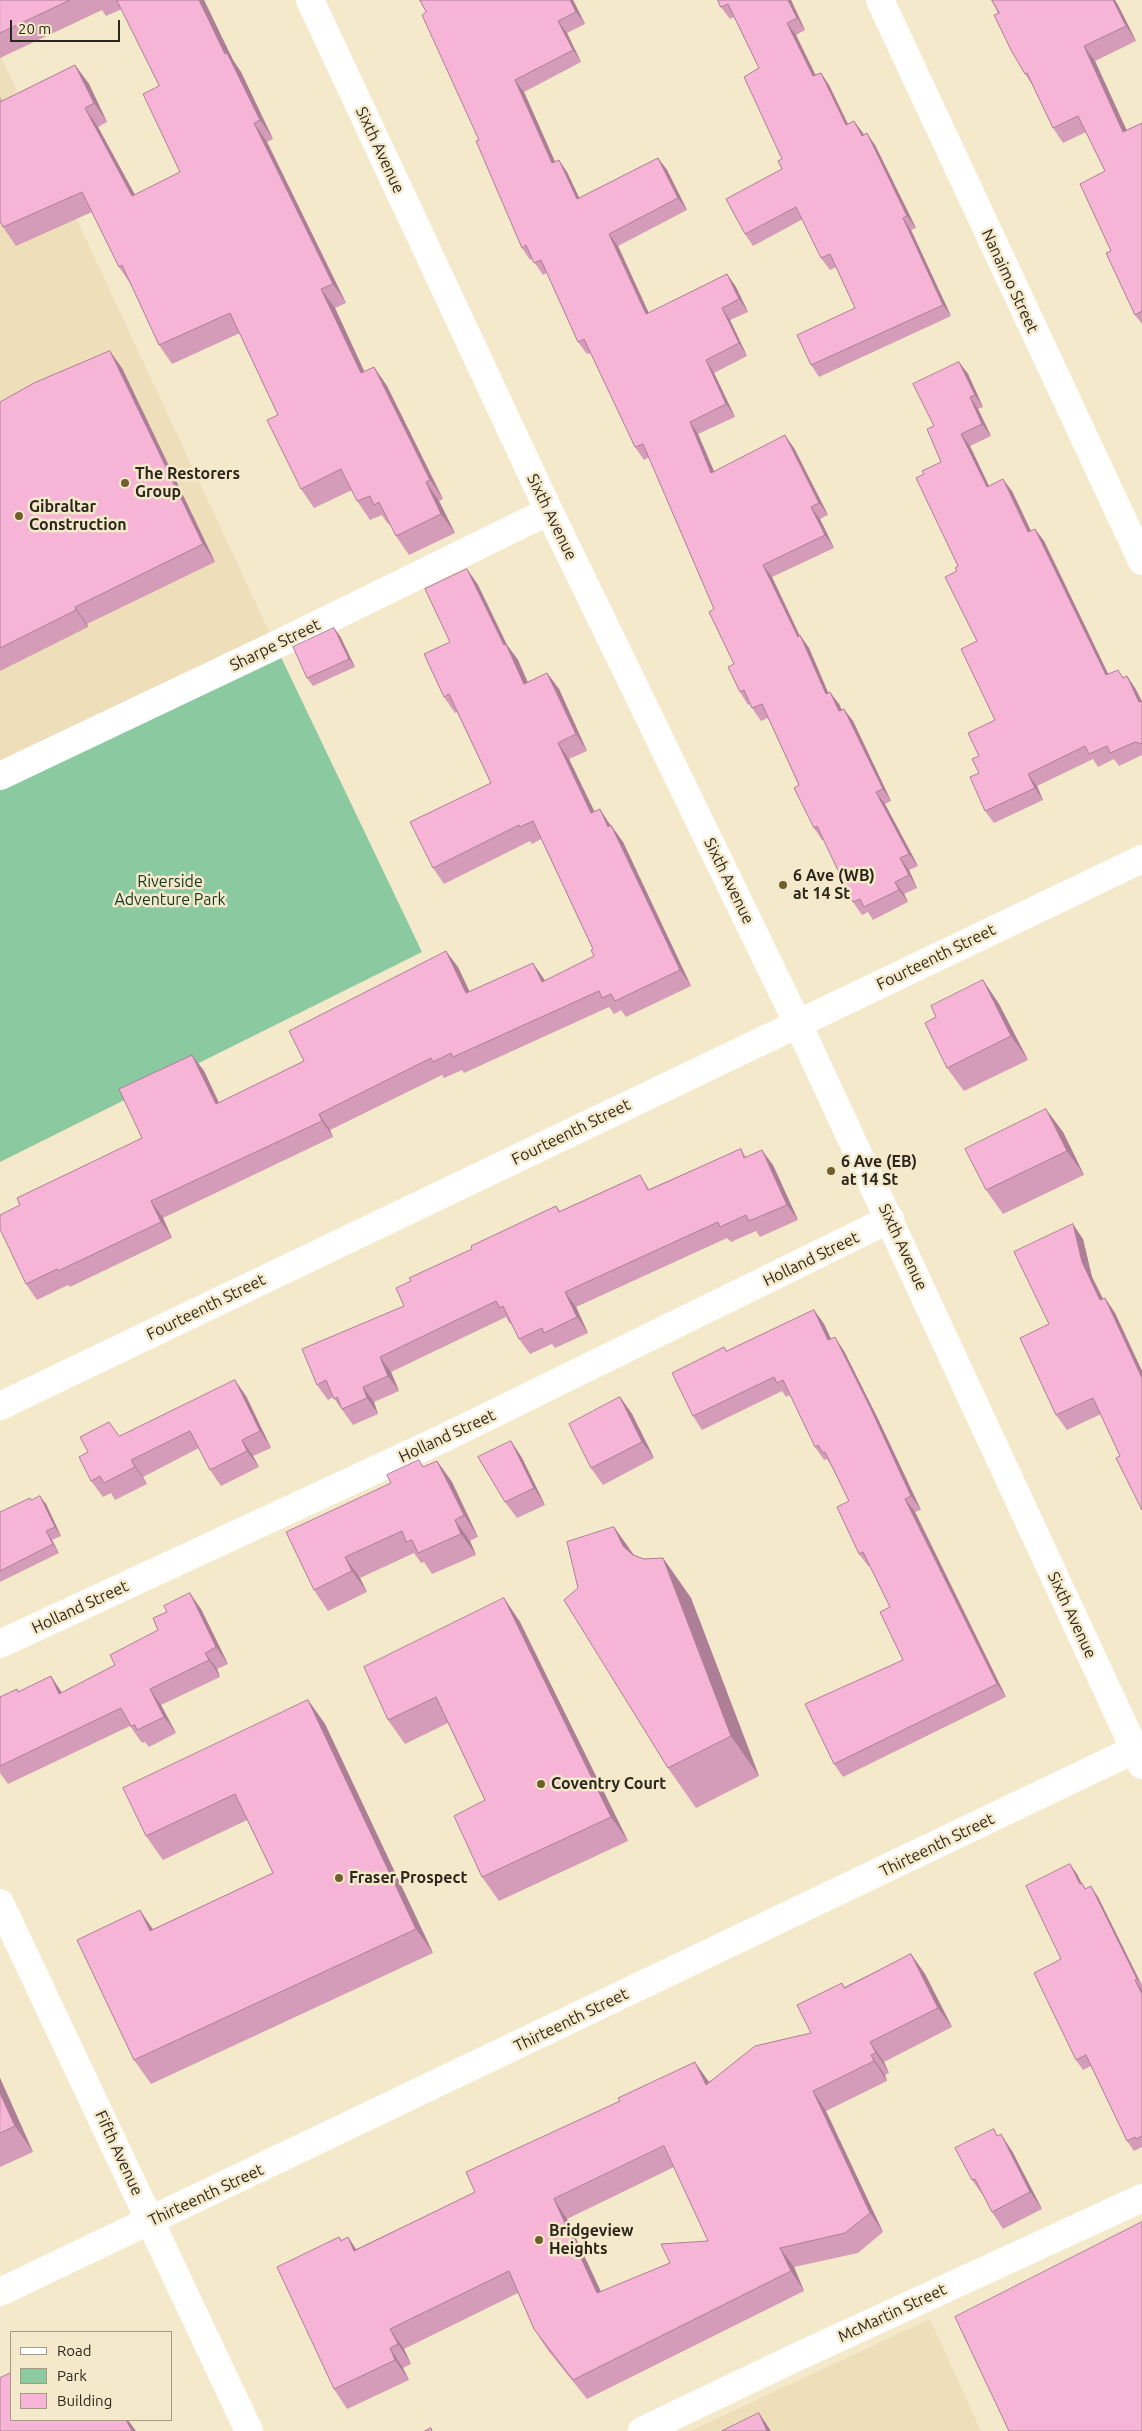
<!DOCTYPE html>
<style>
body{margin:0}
#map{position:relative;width:1142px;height:2431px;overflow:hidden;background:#f5e9cb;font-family:Ubuntu,sans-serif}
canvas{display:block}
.legend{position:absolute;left:10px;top:2331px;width:162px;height:90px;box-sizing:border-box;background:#f5e9cb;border:1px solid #a59b85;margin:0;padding:6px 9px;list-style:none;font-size:15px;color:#2c271c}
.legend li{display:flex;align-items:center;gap:10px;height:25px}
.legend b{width:25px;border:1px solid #a59b85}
.scale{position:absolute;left:10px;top:20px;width:110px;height:22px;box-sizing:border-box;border:2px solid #2c271c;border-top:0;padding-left:6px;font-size:15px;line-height:18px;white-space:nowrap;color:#2c271c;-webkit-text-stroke:4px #f5e9cb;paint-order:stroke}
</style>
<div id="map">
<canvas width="1142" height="2431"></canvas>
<ul class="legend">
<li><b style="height:6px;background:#fff"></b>Road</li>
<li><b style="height:14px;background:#8bc9a1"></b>Park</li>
<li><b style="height:14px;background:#f6b5d6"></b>Building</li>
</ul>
<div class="scale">20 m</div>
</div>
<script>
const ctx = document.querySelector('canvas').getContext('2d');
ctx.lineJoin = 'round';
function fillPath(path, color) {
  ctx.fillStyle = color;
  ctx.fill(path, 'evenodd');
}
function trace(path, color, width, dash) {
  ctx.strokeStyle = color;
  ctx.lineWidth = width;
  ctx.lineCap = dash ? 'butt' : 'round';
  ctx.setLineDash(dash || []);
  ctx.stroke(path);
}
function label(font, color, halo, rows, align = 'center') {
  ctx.font = font + ' Ubuntu,sans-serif';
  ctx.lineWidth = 5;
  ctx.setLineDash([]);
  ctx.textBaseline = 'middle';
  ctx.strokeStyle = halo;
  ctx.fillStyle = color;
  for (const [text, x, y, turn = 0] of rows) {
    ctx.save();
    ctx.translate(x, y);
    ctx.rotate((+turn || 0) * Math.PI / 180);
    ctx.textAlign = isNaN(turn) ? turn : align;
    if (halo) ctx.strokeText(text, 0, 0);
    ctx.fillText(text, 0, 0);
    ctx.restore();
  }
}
fillPath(new Path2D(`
 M0,55L279,653L0,788Z
 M930,2319L981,2431H690Z`), '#eedeb9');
fillPath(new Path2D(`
 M279,653L422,952L0,1162V788Z`), '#8bc9a1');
trace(new Path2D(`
 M880,0L1142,561
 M0,776L278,644L549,511
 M0,1406L1142,859
 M0,1644L446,1437L890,1219
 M0,1903L249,2431
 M0,2292L1142,1746
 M642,2431L797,2357L1142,2198`), '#fff', 28);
trace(new Path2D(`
 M310,0L549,511L798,1024L1142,1765`), '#fff', 28);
fillPath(new Path2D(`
 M0,0H204L233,60L241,72L273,139L267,142L346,303L335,308L364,372L374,367L387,386L443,499L439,501L455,533L409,555L396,536L389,523L388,524L382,515L370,520L357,501L352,490L314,508L301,489L278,415L240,333L172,364L159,345L132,286L119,267L92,212L16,246L3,227L0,221V97L2,101L75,65L89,84L107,122L98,127L135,195L180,172L159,86L122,9L106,16L102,10L0,58Z
 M420,0H573L585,24L567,33L581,62L524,92L555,162L567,172L579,198L658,158L667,170L687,210L618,246L649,313L727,274L736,287L748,312L730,320L747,356L714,373L735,417L698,434L714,472L794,448L828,515L820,519L834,548L772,577L800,636L809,648L828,693L839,704L842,710L853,721L891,801L885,804L918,866L909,870L917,888L904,894L908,902L873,920L868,912L862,915L853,902L824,840H822L814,828L799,785L768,718L761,721L752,708L750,704L748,705L740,692L734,664L714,609L649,457L644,460L635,447L591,353L587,354L578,342L547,273L543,275L532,259L530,260L522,248L479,140L426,12Z
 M718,0H791L805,30L796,35L815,75L821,73L829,85L848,124L854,121L864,135L875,145L916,228L911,230L951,316L819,377L811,365L855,308L836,267L830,270L821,258L803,219L753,246L745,234L782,169V159L759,68L734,17L730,19L721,7Z
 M992,0H1115L1118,5L1136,41L1095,61L1126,130L1142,123V324L1135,315L1111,251L1105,171L1086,132L1063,143L1053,128L1033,86L1025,74Z
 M959,362L968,374L983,407L978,409L991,436L970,446L989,486L1012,491L1031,531L1035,529L1044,541L1108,674L1124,677L1127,676L1135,688L1142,701V755L1119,766L1114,759L1098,767L1093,759L1037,786L1043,800L994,823L985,811L979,773V756L995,720L977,641L957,571L958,566L924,474L941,462L934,426Z
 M122,368L215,562L87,624L88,627L0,671V402Z
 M467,569L478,585L507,645L518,660L528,682L547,673L559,689L587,751L569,759L594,812L611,826L623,842L691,986L626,1017L621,1010L614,1014L609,1007L464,1073L462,1070L444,1078L442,1075L330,1130L333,1137L163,1218L172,1238L70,1287L68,1285L37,1300L26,1284L20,1205L142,1138L192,1055L204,1071L219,1103L304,1061L458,967L469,992L544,979L545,981L594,956L593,949L541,839L532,844L530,841L444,884L433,868L491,783L457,712L455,713L444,697L450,642Z
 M340,636L355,667L313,686L307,678Z
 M983,980L999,1004L1028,1060L964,1091L947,1068L936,1017Z
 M1063,1132L1084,1175L1003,1214L986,1190Z
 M741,1149L746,1157L773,1165L798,1220L760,1237L756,1231L731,1242L727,1238L576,1307L588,1333L555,1348L552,1344L530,1354L519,1339L511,1323L510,1324L506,1317L391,1372L399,1391L374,1402L378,1414L353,1425L333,1397L328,1400L317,1385L404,1306L411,1281L556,1206L560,1211L640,1175L649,1189Z
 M1083,1239L1092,1277L1103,1299L1105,1298L1115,1313L1142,1371V1510L1120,1456L1101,1414L1067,1430L1056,1415L1049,1324Z
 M814,1310L824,1324L831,1339L844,1351L879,1421L921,1510L915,1512L1006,1697L843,1777L834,1764L903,1660L890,1607L870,1566L869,1567L859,1554L849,1501L832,1467L827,1459L824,1460L815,1447L790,1395L786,1397L782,1391L702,1430L693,1416L724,1347L727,1351Z
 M246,1396L271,1448L253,1456L259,1467L221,1486L210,1470L199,1448L143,1477L147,1484L115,1500L111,1493L103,1497L91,1481L88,1452L119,1436Z
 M620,1397L632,1414L654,1458L603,1485L591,1468Z
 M511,1441L522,1458L545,1505L517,1518L505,1502Z
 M437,1461L452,1482L478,1537L470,1541L476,1555L432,1574L424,1562L421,1563L414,1553L360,1578L367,1592L328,1611L314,1590L391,1483Z
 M31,1500L46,1504L61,1536L52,1540L59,1553L0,1582V1512Z
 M614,1527L634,1555L644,1559L663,1558L691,1598L759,1776L696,1808L668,1768L578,1588Z
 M504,1598L520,1622L628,1841L499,1901L482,1877L485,1800L448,1723L405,1744L388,1720Z
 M201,1609L228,1664L217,1669L220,1677L161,1705L176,1733L149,1747L145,1742L142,1743L130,1726L8,1784L0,1773V1697L17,1689L19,1692L51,1676L62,1693L115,1665Z
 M308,1700L325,1724L433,1953L151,2084L134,2060L153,1929L273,1873L247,1820L163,1860L146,1836Z
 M1077,1874L1082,1884L1086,1889L1098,1897L1142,1985V2147L1134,2151L1127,2141L1091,2066L1083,2070L1076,2060L1061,1959Z
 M911,1954L925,1974L952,2027L884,2062L889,2073L885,2075L887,2081L826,2111L883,2232L858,2253L794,2267L804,2291L587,2399L547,2349L534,2329L518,2293L404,2349L411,2364L403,2368L409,2380L347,2409L334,2389L339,2237L342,2240L348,2237L356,2249L811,2033L842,1983L844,1987ZM674,2167L708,2241L670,2263L601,2292L567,2219Z
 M0,2078L33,2152L0,2167Z
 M998,2136L1012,2151L1042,2209L1003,2229L992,2212L984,2197L972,2180Z`), '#d49cb8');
fillPath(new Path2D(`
 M199,0H204L233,60L241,72L273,139L260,120L225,54Z
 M570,0H573L585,24L576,12Z
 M788,0H791L805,30L797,18Z
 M1113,0H1115L1118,5L1136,41L1126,26Z
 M558,21L567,33L581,62L573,50Z
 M787,23L796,35L822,88L813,76Z
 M1084,46L1095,61L1134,146L1123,132Z
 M75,65L89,84L107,122L94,103Z
 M821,73L829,85L854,137L846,125Z
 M515,80L524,92L561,175L552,163Z
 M85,108L98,127L146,215L132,196Z
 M854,121L863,133L870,148L862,136Z
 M254,123L267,142L346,303L333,284Z
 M867,133L875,145L916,228L907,216Z
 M658,158L667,170L687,210L678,198Z
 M559,160L567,172L586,212L577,199Z
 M903,218L911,230L951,316L943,305Z
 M609,234L618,246L655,327L646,314Z
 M727,274L736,287L748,312L739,299Z
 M321,289L335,308L374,392L361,373Z
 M722,308L730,320L747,356L739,343Z
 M110,351L122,368L215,562L203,544Z
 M706,360L714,373L735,417L726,404Z
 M959,362L968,374L983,407L975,395Z
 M374,367L387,386L443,499L430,480Z
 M970,397L978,409L991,436L982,424Z
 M690,422L698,434L720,485L711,473Z
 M961,434L970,446L995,499L987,487Z
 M785,435L794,448L828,515L819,503Z
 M1003,479L1012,491L1037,544L1028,532Z
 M426,482L439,501L455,533L441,514Z
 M811,507L820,519L834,548L825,535Z
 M1035,529L1044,541L1115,688L1106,675Z
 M763,565L772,577L804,645L800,635L809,648L834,706L826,694Z
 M467,569L478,585L507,645L518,660L535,700L524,684L504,645Z
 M75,607L87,624L88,627L76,610Z
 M334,628L340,636L355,667L349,659Z
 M547,673L559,689L587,751L576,734Z
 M1127,676L1135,688L1142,702H1139Z
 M830,692L839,704L848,724L839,711Z
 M844,709L853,721L891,801L883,789Z
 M558,743L569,759L603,829L591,813Z
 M1028,774L1037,786L1043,800L1035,788Z
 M876,792L885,804L918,866L909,854Z
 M600,809L611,826L608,827Z
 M611,825L623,842L691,986L680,970Z
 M900,858L909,870L917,888L909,875Z
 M895,882L904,894L908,902L899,890Z
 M446,951L458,967L478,1009L466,993Z
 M533,963L544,979L553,999L542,982Z
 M983,980L999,1004L1028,1060L1011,1036Z
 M192,1055L204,1071L227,1120L216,1104Z
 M1046,1109L1063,1132L1084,1175L1067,1151Z
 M319,1114L330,1130L333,1137L322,1121Z
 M762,1150L773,1165L798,1220L787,1205Z
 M151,1201L163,1218L172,1238L161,1222Z
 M1073,1224L1083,1239L1092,1277L1111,1315L1100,1300L1082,1262Z
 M565,1292L576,1307L588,1333L577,1317Z
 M1105,1298L1115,1313L1142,1371V1378Z
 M814,1310L824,1324L838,1354L828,1340Z
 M835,1337L844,1351L879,1421L921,1510L911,1496Z
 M380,1357L391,1372L399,1391L388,1376Z
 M235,1380L246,1396L271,1448L260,1431Z
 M363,1387L374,1402L378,1414L367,1398Z
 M620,1397L632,1414L654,1458L642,1442Z
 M242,1440L253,1456L259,1467L247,1451Z
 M511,1441L522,1458L545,1505L534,1488Z
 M131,1460L143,1477L147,1484L135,1467Z
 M437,1461L452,1482L478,1537L464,1515Z
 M40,1496L46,1504L61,1536L55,1527Z
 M905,1499L915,1512L1006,1697L997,1684Z
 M455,1520L470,1541L476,1555L461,1534Z
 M614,1527L642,1567L623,1546Z
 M46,1531L52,1540L59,1553L53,1544Z
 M345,1557L360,1578L367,1592L352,1571Z
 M663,1558L691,1598L759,1776L731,1736Z
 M190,1593L201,1609L228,1664L216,1647Z
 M504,1598L520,1622L628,1841L611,1817Z
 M205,1653L217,1669L220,1677L209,1660Z
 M51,1676L62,1693L59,1694Z
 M150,1689L161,1705L176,1733L164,1717Z
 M308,1700L325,1724L433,1953L416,1929Z
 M1070,1864L1077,1874L1087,1894L1080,1884Z
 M1091,1886L1098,1897L1142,1986L1137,1979Z
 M140,1910L156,1934L150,1931Z
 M911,1954L925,1974L952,2027L938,2008Z
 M1135,1980L1142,1990V1994Z
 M870,2042L884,2062L889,2073L876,2053Z
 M871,2055L885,2075L887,2081L874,2061Z
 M695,2062L709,2082L719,2105L706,2085Z
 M0,2078L33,2152L15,2126L0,2093Z
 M813,2091L826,2111L883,2232L870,2213Z
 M1001,2134L1012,2151L1042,2209L1030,2192Z
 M554,2199L567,2219L611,2313L597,2293Z
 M348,2237L361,2257L354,2251Z
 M780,2248L794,2267L804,2291L791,2271Z
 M390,2329L404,2349L411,2364L398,2344Z
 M390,2348L403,2368L409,2380L395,2360Z
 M759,2413L771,2431H767Z
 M126,2420H128L136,2431H132Z`), '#ac7f96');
const building = new Path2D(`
 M0,0H70L0,33Z
 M117,0H199L225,54L227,53L260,120L254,123L333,284L321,289L361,373L374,367L430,480L426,482L441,514L396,536L379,502L374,505L370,496L357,501L341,469L301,489L267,420L278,415L230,313L159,345L122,265L119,267L82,192L3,227L0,221V102L75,65L94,103L85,108L132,196L180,172L143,94L159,86Z
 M420,0H570L576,12L558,21L573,50L515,80L552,163L559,160L577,199L658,158L678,198L609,234L646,314L727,274L739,299L722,308L739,343L706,360L726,404L690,422L711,473L785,435L819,503L811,507L825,535L763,565L798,637L800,635L826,694L830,692L839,711L844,709L883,789L876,792L909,854L900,858L909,875L895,882L899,890L864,907L860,899L853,902L817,826L814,828L794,788L799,785L762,704L752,708L744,690L740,692L728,667L734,664L709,612L714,609L643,444L635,447L584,339L578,342L541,260L534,263L526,245L522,248L476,141L479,140L422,15L426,12Z
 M718,0H788L797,18L787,23L813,76L821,73L846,125L854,121L862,136L867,133L907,216L903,218L943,305L811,365L797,335L855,308L830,254L821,258L796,207L745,234L726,199L782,169L778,161L782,159L744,77L759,68L728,4L721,7Z
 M992,0H1113L1126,26L1084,46L1123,132L1142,123V311L1135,315L1106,253L1111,251L1080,184L1105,171L1078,116L1053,128L1027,73L1025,74L1011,50L994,15L999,13Z
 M110,351L203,544L75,607L76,610L0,648V402L34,383Z
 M959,362L975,395L970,397L982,424L961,434L987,487L1003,479L1028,532L1035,529L1106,675L1118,670L1123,678L1127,676L1139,702L1142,701V744L1135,742L1110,753L1107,746L1089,754L1085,746L1028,774L1035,788L985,811L970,777L979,773L972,759L979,756L968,733L995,720L961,649L977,641L945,577L957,571L955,568L958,566L916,478L924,474L922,471L941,462L927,429L934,426L913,384Z
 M467,569L504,645L506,644L524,684L547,673L576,734L558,743L591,813L600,809L608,827L611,825L680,970L615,1001L611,994L602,998L599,991L453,1057L451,1053L433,1062L431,1058L319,1114L322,1121L151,1201L161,1222L58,1271L57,1269L26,1284L0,1229V1215L20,1205L17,1198L142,1138L119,1089L192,1055L216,1104L304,1061L289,1031L446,951L466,993L533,963L542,982L594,956L591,950L593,949L533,821L520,827L519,825L433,868L410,822L491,783L449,694L444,697L424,654L450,642L425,589Z
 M334,628L349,659L307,678L293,647Z
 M983,980L1011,1036L947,1068L925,1023L936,1017L931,1006Z
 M1046,1109L1067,1151L986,1190L965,1149Z
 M741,1149L744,1158L762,1150L787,1205L749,1221L746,1215L720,1227L718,1222L565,1292L577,1317L544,1333L542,1328L519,1339L503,1306L500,1308L496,1301L380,1357L388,1376L363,1387L367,1398L342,1409L337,1397L334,1399L326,1380L317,1385L302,1349L404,1306L396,1288L411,1281L409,1278L472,1249L471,1246L556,1206L559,1212L640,1175L648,1190Z
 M1073,1224L1082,1262L1100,1300L1105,1298L1142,1378V1510L1116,1458L1120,1456L1093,1398L1056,1415L1020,1338L1049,1324L1014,1252Z
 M814,1310L828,1340L835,1337L870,1407L911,1496L905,1499L997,1684L834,1764L805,1704L903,1660L880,1612L890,1607L863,1552L859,1554L837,1507L849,1501L825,1452L823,1453L818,1445L815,1447L783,1380L777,1383L774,1377L693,1416L672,1373L724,1347L726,1351Z
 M235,1380L260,1431L242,1440L247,1451L210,1470L190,1431L131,1460L135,1467L104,1483L100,1476L91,1481L79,1457L88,1452L80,1437L109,1422L119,1436Z
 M620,1397L642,1442L591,1468L569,1424Z
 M511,1441L534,1488L505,1502L478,1457Z
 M419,1460L423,1467L437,1461L464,1515L455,1520L461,1534L418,1553L412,1540L406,1542L402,1531L345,1557L352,1571L314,1590L286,1532L391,1483L387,1475Z
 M40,1496L55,1527L46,1531L53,1544L0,1571V1512L30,1498L31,1500Z
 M614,1527L623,1546L633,1555L644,1559L663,1558L731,1736L668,1768L564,1600L578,1588L567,1542Z
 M190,1593L216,1647L205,1653L209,1660L150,1689L164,1717L137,1730L135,1725L131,1726L121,1708L0,1766V1697L17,1689L18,1692L51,1676L59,1694L115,1665L110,1655L158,1630L153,1618L167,1612L164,1606Z
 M504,1598L611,1817L482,1877L454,1816L485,1800L436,1697L388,1720L364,1667Z
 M308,1700L416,1929L134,2060L77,1940L140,1910L150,1931L273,1873L235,1794L146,1836L123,1788Z
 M1070,1864L1080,1884L1082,1883L1085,1889L1091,1886L1137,1979L1135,1980L1142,1994V2136L1136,2139L1135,2137L1127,2141L1086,2055L1076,2060L1034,1973L1061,1959L1026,1886Z
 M911,1954L938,2008L870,2042L876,2053L871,2055L874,2061L813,2091L870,2213L845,2233L780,2248L791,2271L573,2380L534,2329L509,2271L390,2329L398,2344L390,2348L395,2360L334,2389L277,2267L339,2237L341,2241L348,2237L354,2251L475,2192L466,2172L620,2101L618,2098L695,2062L706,2085L755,2046L811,2033L797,2005L842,1983L844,1988ZM664,2146L708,2241L661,2244L670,2263L597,2293L554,2199Z
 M0,2093L15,2126L0,2133Z
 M994,2129L997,2136L1001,2134L1030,2192L992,2212L975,2179L972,2180L955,2148Z
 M1142,2222V2431H1009L955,2317Z
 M11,2373V2420H126L132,2431H0V2378Z
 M759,2413L767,2431H722Z
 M431,2428L432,2431H425Z`);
fillPath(building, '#f6b5d6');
trace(building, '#ac7f96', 1);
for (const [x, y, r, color] of [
 [125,483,5,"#6e5f2c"],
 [19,516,5,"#6e5f2c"],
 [783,885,5,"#6e5f2c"],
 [831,1171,5,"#6e5f2c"],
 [541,1784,5,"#6e5f2c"],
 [339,1878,5,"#6e5f2c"],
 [539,2240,5,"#6e5f2c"]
]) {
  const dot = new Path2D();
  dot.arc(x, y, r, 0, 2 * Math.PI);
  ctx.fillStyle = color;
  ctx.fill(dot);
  trace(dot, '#f5e9cb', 2);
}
label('16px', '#2c271c', '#f5e9cb', [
 ["Sixth Avenue",380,150,65],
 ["Nanaimo Street",1010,281,65],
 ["Sixth Avenue",552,517,64],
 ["Sharpe Street",275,645,-26],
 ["Sixth Avenue",729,881,64],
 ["Fourteenth Street",936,957,-26],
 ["Fourteenth Street",571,1132,-26],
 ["Sixth Avenue",903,1247,65],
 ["Holland Street",811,1259,-26],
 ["Fourteenth Street",206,1307,-26],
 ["Holland Street",447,1436,-25],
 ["Holland Street",80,1607,-25],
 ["Sixth Avenue",1072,1615,65],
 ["Thirteenth Street",937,1845,-26],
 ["Thirteenth Street",571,2020,-26],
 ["Fifth Avenue",119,2153,65],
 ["Thirteenth Street",206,2195,-25],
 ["McMartin Street",892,2313,-25]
]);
label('bold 16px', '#2c271c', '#f5e9cb', [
 ["The Restorers",135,474],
 ["Group",135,492],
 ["Gibraltar",29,507],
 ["Construction",29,525],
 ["6 Ave (WB)",793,876],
 ["at 14 St",793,894],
 ["6 Ave (EB)",841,1162],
 ["at 14 St",841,1180],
 ["Coventry Court",551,1784],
 ["Fraser Prospect",349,1878],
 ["Bridgeview",549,2231],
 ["Heights",549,2249]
], 'left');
label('16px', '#143723', '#f5e9cb', [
 ["Riverside",170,882],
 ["Adventure Park",170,900]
]);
</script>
